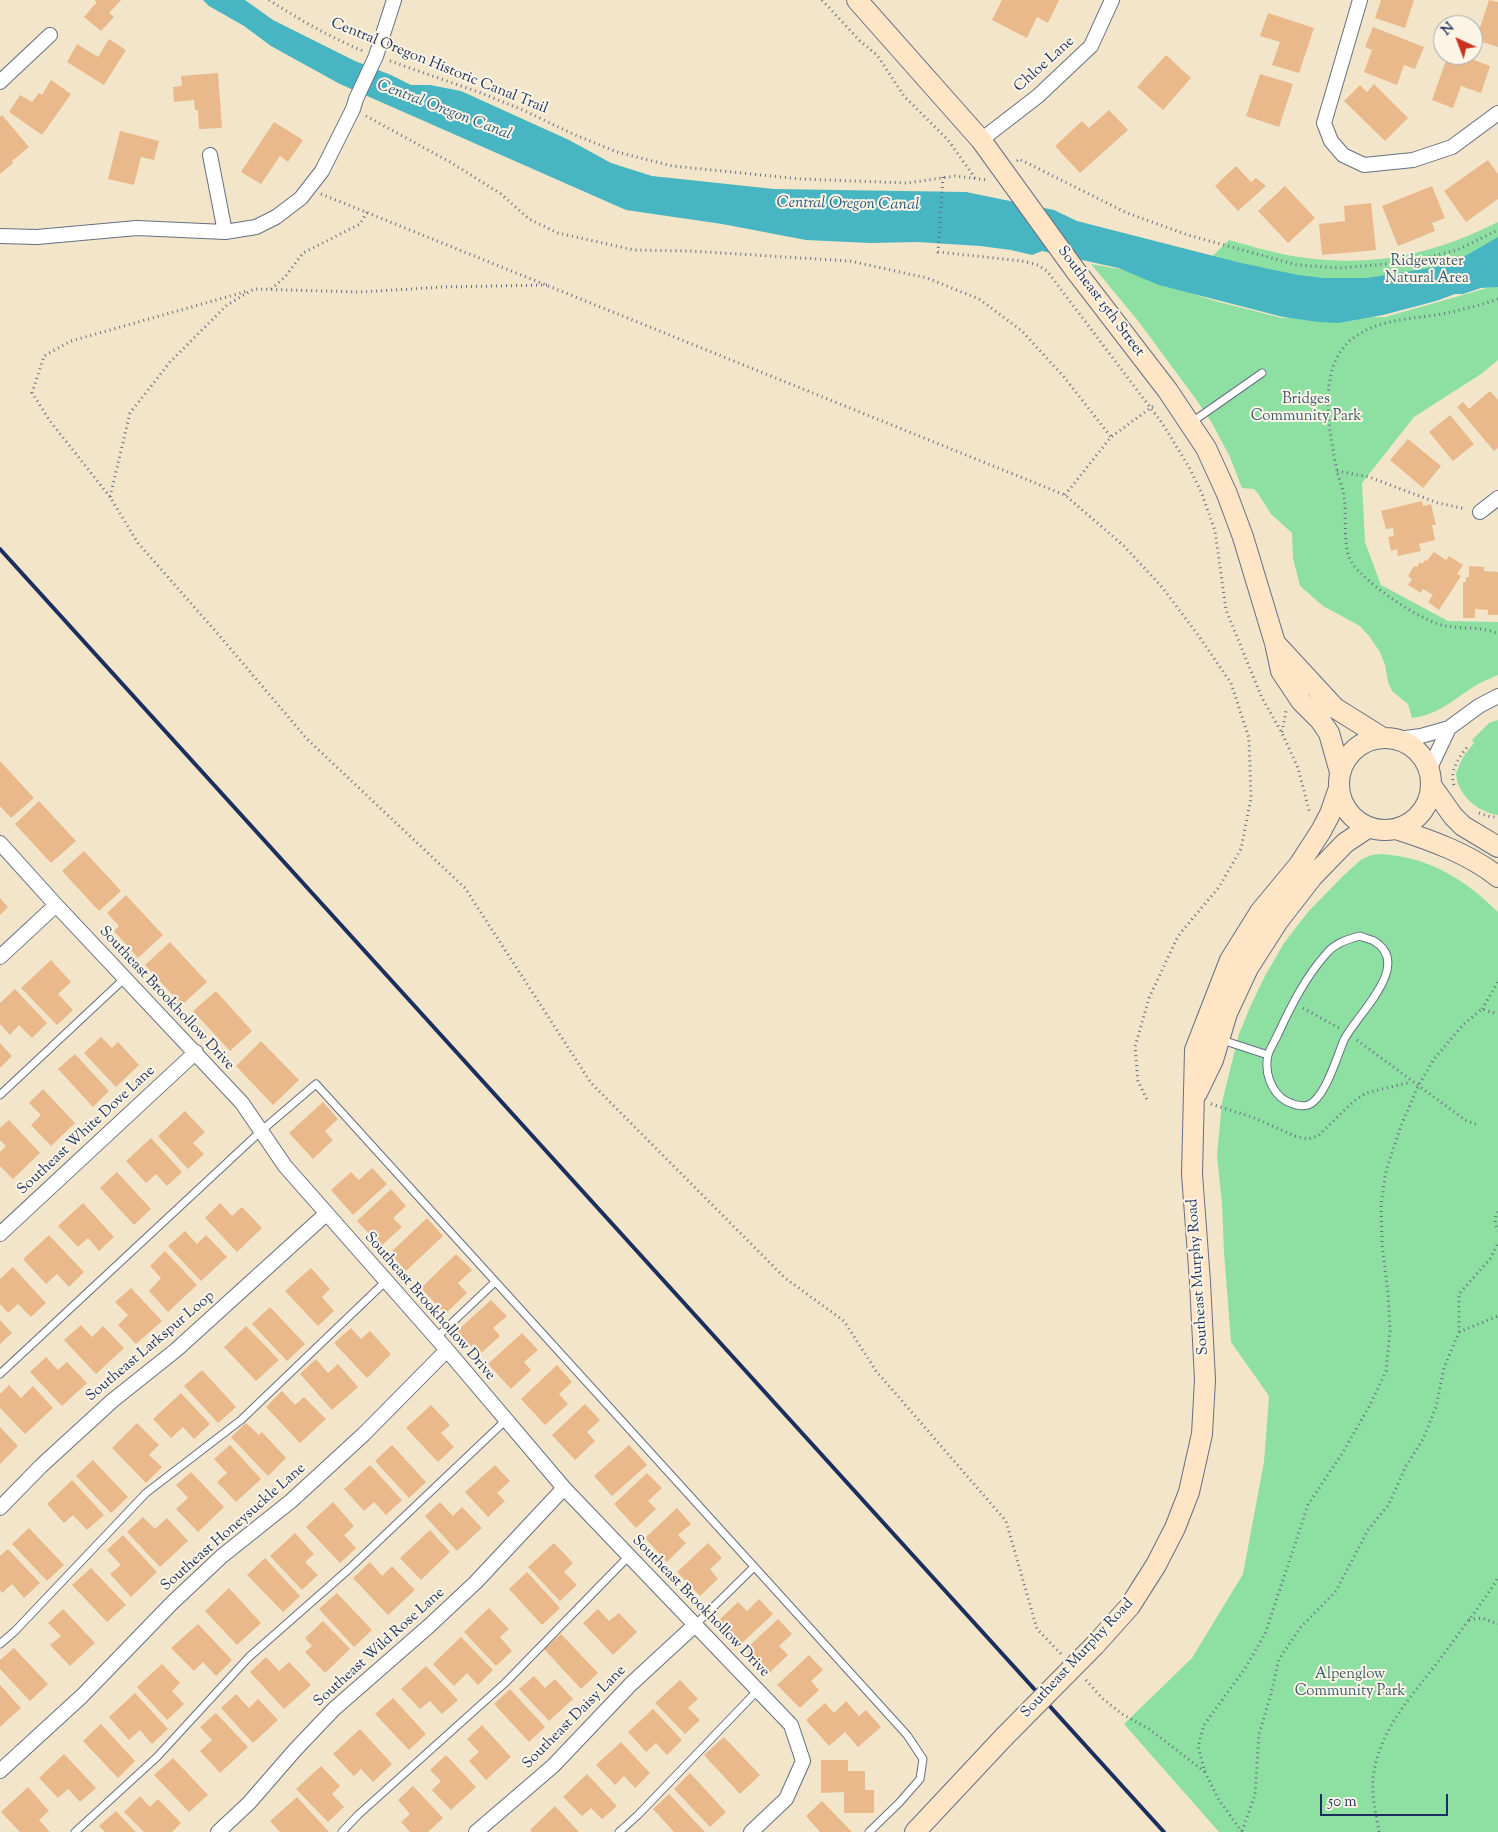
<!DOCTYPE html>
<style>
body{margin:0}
#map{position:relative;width:1498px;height:1832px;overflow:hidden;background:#f2e5c9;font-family:"Sorts Mill Goudy",serif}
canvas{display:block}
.north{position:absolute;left:1433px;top:15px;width:50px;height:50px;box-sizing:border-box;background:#fcf5e5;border:1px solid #a2a6af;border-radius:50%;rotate:317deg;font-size:14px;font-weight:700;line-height:20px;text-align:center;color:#1b2f5e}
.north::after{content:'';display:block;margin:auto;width:18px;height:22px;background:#c8321e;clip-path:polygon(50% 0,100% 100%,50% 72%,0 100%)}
.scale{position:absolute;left:1320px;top:1794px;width:128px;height:22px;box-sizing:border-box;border:2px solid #1b2f5e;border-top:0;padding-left:6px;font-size:15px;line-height:18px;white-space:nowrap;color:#1b2f5e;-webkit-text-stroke:4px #fcf5e5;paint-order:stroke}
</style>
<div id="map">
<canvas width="1498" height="1832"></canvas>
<div class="north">N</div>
<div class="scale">50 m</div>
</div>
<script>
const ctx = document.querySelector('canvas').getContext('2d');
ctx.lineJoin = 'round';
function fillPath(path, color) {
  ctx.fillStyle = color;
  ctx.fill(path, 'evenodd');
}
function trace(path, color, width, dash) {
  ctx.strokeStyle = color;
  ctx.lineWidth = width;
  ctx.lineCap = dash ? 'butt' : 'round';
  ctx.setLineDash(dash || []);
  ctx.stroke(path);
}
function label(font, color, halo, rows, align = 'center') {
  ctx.font = font + ' "Sorts Mill Goudy",serif';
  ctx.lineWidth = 4;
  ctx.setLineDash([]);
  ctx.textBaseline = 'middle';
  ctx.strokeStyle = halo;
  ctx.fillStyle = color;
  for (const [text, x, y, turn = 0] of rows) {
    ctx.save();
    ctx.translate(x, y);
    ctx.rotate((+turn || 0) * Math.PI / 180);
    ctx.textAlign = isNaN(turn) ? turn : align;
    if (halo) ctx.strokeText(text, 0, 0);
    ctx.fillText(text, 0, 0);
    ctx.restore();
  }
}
fillPath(new Path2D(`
 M1498,222V265L1431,290L1196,272L1229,240C1254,247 1280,255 1307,258C1377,267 1436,253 1498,222Z
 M1091,264L1119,269L1215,301L1282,318L1385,317L1498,285V360L1481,374L1414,417L1362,483L1365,542L1381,585L1448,621L1498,622V675C1492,678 1486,680 1480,683C1457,696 1440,715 1412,718L1408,704L1392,691L1388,682L1385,665L1380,652L1369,636L1360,626L1323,606L1300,586L1293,558L1292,533L1271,514L1259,495L1254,489L1242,488L1230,457L1213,425L1198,402L1139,322Z
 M1498,720V815C1478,812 1457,795 1456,773L1463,757L1474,743L1472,740L1489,723Z
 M1382,854C1431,858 1464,879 1498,912V1832H1219L1124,1724L1192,1658L1243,1574L1264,1462L1269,1396L1231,1342L1224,1252L1222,1203L1217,1156L1222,1102L1239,1034L1251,1005L1265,976L1284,943L1308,912L1343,876L1362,859L1372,855Z`), '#8de0a1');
fillPath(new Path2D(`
 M203,0H245L273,20L355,61L391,75L411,85H430L461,91L569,140L611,163L652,176L774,189L966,192L1054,210L1077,221L1241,263L1298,275L1323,278H1367L1436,267L1467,255L1498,237V287L1481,288L1463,294H1455L1436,301L1383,315L1338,323L1319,322L1283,317L1159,285L1118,268L1042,251L1032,255L1011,250L980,246L918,242L870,243L806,240L722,224L626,210L340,84L271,46L244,26L209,6Z`), '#47b5c2');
fillPath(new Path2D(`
 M94,0H121L109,13L114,17L101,31L84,17L97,2Z
 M1002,0H1059L1048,23L1037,17L1027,38L992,20Z
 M1381,0H1414L1405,28L1375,18Z
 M1489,0L1498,2V47L1476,40Z
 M1268,13L1314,28L1299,73L1272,65L1280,42L1260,36Z
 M1373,27L1424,47L1415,69L1404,65L1397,85L1364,72L1372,50L1365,47Z
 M109,39L126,50L104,85L67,62L77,44L98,57Z
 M1166,55L1191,78L1163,110L1137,87Z
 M1448,55H1461L1490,66L1481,93L1461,86L1453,108L1432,100Z
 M218,73L222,128L199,129L198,110H195L194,100L174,102L173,87L182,86L181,76Z
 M1260,74L1293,84L1279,127L1246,116Z
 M51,80L71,94L42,135L9,112L20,95L32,102L39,93L42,95Z
 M1374,84L1408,118L1385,141L1344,101L1360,85L1367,92Z
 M1109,110L1128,130L1080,173L1055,146L1082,121L1089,128Z
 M2,115L29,147L12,161L13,163L0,174V117Z
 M274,122L303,140L288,162L280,156L261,184L241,172Z
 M120,131L159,141L154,160L141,157L134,185L108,179Z
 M1488,160L1498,174V199L1466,222L1444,191Z
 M1236,166L1251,182L1256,178L1266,186L1238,211L1215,186Z
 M1285,186L1315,218L1288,243L1258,211Z
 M1432,186L1445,218L1432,223L1435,231L1398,246L1382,206Z
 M1371,203L1376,250L1322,255L1319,224L1345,221L1344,206Z
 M1490,391L1498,400V448L1494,451L1457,407L1463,402L1469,409Z
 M1450,415L1474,444L1453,461L1429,432Z
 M1408,439L1441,466L1423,488L1390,460Z
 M1422,501L1423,506L1431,504L1436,525H1432L1435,540L1419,544L1421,551L1398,556L1397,549L1391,551L1388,537L1394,536L1393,528L1386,529L1381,511Z
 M1434,552L1446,560L1449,556L1463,565L1457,574L1461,576L1439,610L1428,602L1433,595L1423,589L1421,593L1408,585L1412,579L1408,576L1414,566L1417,567L1420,562L1422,564L1425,560L1427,561Z
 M1469,566L1484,567V571L1498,572V615H1488V610L1475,609V618H1463V582H1466V577H1469Z
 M0,761L34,798L11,818L0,806Z
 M39,801L76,841L51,863L15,824Z
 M84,851L121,891L99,911L62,871Z
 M126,895L163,935L138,958L114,931L119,926L107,913Z
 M0,898L8,907L0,915Z
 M170,942L207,982L182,1005L145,965Z
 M51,960L71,982L58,994L73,1010L57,1025L21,988Z
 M15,989L47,1023L32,1038L19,1025L10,1035L0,1024V1003Z
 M216,991L252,1031L230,1051L193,1011Z
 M101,1037L112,1048L118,1042L139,1065L116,1087L84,1053Z
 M261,1041L299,1080L273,1105L236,1066Z
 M0,1043L12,1056L0,1068Z
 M75,1054L109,1091L93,1107L58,1069Z
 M43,1089L75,1123L51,1146L31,1125L41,1115L29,1103Z
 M323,1102L338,1119L325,1131L333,1140L313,1159L289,1133Z
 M185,1111L205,1132L193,1143L204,1154L188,1169L158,1136Z
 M9,1120L40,1153L13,1179L0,1166V1152L6,1146L0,1140V1128Z
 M151,1138L182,1172L167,1186L156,1174L146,1183L126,1161Z
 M372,1168L387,1184L353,1215L331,1190L351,1172L359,1180Z
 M117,1172L151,1209L134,1225L100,1188Z
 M391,1189L406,1206L393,1218L402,1227L381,1246L357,1221Z
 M83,1203L114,1237L99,1251L88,1238L78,1247L58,1226Z
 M220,1203L232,1216L242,1207L262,1228L237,1252L205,1218Z
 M427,1218L443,1236L406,1271L390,1253Z
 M185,1231L197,1244L206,1235L227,1257L201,1281L168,1246Z
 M49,1235L84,1272L69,1287L57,1274L46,1284L23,1259Z
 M165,1251L197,1285L168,1312L149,1291L161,1278L150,1266Z
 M456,1254L472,1270L458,1283L467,1293L445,1314L421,1288Z
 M13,1267L46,1303L31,1317L18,1304L8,1313L0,1304V1279Z
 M311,1268L330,1289L322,1297L334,1311L318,1326L285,1291Z
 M131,1288L162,1321L136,1344L118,1325L128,1315L115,1302Z
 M491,1300L507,1316L493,1328L500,1336L479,1355L457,1331Z
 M270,1307L305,1344L287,1361L252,1324Z
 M0,1320L12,1333L0,1344Z
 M81,1325L92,1337L103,1326L124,1348L96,1374L64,1340Z
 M246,1326L279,1360L256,1381L224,1347Z
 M351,1328L361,1339L370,1331L391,1354L367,1378L334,1343Z
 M522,1333L538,1350L524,1362L531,1370L511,1389L488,1364Z
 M46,1357L58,1370L67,1362L87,1383L62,1406L30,1372Z
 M316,1359L328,1373L338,1364L358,1387L332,1410L300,1374Z
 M557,1365L572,1382L559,1394L568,1404L545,1425L521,1399Z
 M202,1370L236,1407L218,1423L184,1386Z
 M9,1385L21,1398L33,1386L53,1408L25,1434L0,1408V1394Z
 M282,1391L295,1405L304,1397L326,1419L300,1443L266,1407Z
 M181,1393L210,1424L194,1439L183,1427L171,1438L153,1419Z
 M585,1404L600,1420L587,1432L595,1441L575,1460L552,1435Z
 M431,1405L450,1425L441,1433L454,1447L438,1462L406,1428Z
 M137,1423L159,1445L149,1455L162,1467L146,1483L112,1448Z
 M246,1423L259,1435L262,1432L286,1458L268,1476L231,1437Z
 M0,1427L18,1446L0,1464Z
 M230,1445L261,1479L236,1502L217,1482L227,1473L214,1459Z
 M392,1445L426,1482L409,1498L375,1461Z
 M629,1445L647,1465L612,1496L594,1476Z
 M93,1460L128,1497L111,1513L76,1476Z
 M370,1465L402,1500L386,1515L374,1502L364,1511L344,1489Z
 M495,1465L510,1481L497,1493L505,1501L488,1517L465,1492Z
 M191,1472L224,1507L198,1532L176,1509L188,1498L176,1485Z
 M647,1473L662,1488L648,1501L656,1509L636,1528L614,1504Z
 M72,1480L104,1515L87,1530L73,1515L64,1523L47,1504Z
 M333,1502L354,1526L344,1535L356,1548L340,1563L306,1527Z
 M440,1502L453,1516L462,1507L482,1528L457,1551L425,1516Z
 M677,1508L691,1524L678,1535L686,1543L667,1562L645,1538Z
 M143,1517L155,1529L167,1518L188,1541L160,1567L127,1532Z
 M29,1528L64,1565L47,1581L12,1544Z
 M430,1530L450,1552L421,1580L400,1558Z
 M295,1533L314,1554L305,1562L318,1575L302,1590L270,1556Z
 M123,1535L157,1572L131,1597L110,1574L121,1565L107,1550Z
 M554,1543L573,1563L564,1572L577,1585L560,1601L528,1567Z
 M708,1543L722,1558L710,1569L718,1579L700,1596L677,1572Z
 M8,1549L40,1583L24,1598L12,1584L2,1593L0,1590V1556Z
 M265,1558L300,1596L283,1612L247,1575Z
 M370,1562L382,1576L392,1566L415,1590L388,1615L353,1578Z
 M91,1568L126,1605L107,1622L72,1585Z
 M527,1572L560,1608L542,1625L509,1589Z
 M229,1588L261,1623L237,1645L205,1611Z
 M337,1593L372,1630L354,1647L319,1609Z
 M759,1599L773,1614L741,1644L719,1620L738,1602L747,1611Z
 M489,1608L509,1629L500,1637L512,1651L496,1666L464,1632Z
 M63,1609L95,1643L70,1666L50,1645L61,1636L48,1623Z
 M598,1609L609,1621L619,1613L637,1632L613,1655L583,1623Z
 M778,1619L792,1634L779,1646L788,1655L769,1673L746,1649Z
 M323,1621L350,1649L325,1673L305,1652L312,1646L305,1638Z
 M198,1624L232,1660L216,1676L203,1662L194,1671L171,1648Z
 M561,1634L598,1673L581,1689L544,1649Z
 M461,1637L493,1670L478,1685L467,1673L454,1686L433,1664Z
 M14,1648L48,1684L30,1701L0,1669V1660Z
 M809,1655L823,1670L811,1681L819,1690L800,1708L777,1685Z
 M266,1657L279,1671L289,1662L311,1685L284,1709L250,1672Z
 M162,1664L180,1683L172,1691L184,1704L167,1720L137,1687Z
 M426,1666L458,1700L442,1714L430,1701L420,1709L401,1689Z
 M534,1676L545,1688L555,1679L573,1699L549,1721L519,1689Z
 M680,1680L698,1699L688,1708L700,1720L685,1734L655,1703Z
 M0,1685L21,1708L0,1727Z
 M510,1689L545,1727L529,1742L494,1704Z
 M135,1693L168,1729L152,1744L140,1730L129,1740L109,1717Z
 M236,1694L249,1708L258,1699L278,1720L253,1743L221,1708Z
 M393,1698L426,1734L409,1750L375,1714Z
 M846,1701L859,1716L866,1710L881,1727L858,1747L845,1732L829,1746L806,1720L825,1703L834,1713Z
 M653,1709L682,1740L667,1755L656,1743L646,1752L628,1732Z
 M216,1713L248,1747L220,1773L200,1751L212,1740L200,1727Z
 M101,1724L135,1761L118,1778L83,1741Z
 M482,1725L511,1757L486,1780L469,1761L479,1752L467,1739Z
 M360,1729L392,1764L373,1782L361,1769L354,1776L333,1754Z
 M724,1737L760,1775L740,1794L704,1755Z
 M621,1742L650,1773L635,1788L624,1776L615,1785L596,1765Z
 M64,1754L96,1788L80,1802L68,1789L58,1798L39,1778Z
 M446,1755L476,1787L451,1810L432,1790L441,1781L430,1770Z
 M173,1758L208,1795L189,1812L154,1775Z
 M821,1760H848V1771H865V1790H874V1813H844V1792L821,1793Z
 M321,1766L340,1786L332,1794L344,1807L328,1822L296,1789Z
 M690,1773L726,1812L710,1827L674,1789Z
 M587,1774L617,1806L602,1819L591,1808L582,1816L563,1797Z
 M413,1786L443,1818L428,1832H410L401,1822L410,1814L398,1800Z
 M28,1787L49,1811L39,1820L50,1832H20L1,1812Z
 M669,1794L705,1832H674L653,1809Z
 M140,1796L150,1807L158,1799L181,1823L172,1832H144L124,1812Z
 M297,1797L329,1832H280L270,1821Z
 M822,1801L852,1832H820L806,1816Z
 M555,1806L579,1832H532L530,1830Z
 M116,1811L136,1832H105L99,1826Z`), '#eab98b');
const service = new Path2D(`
 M1192,422L1262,373
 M1360,936C1364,938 1370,939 1374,941C1414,965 1356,1015 1344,1040C1337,1056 1325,1099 1308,1105C1301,1107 1292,1104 1286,1101C1271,1092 1264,1072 1268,1055C1270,1048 1275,1041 1278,1034C1291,1006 1306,976 1327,953C1335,943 1348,939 1360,936Z
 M1222,1040L1268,1055
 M0,1095L125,978
 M436,1338L495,1282
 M0,1374L261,1131L316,1084L907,1735L923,1759L920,1779L899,1803L869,1832
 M695,1625L754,1567
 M0,1644L15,1631L146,1493L241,1420L386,1281
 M75,1832L157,1757L249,1657L349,1569L506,1420
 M342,1832L358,1815L505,1683L629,1556
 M619,1832L638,1815L758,1690`);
const minor = new Path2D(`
 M1360,0L1324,123L1331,141L1343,155L1364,165L1413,160L1452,147L1498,113
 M0,82L50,35
 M981,140L1038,96L1091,46L1112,0
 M210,155L225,232
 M0,236L37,237L137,228L225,232L256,227L276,217L301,198L322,171L353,109L356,99L376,56L394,0
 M1480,512L1498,498
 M1398,739L1421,736L1449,728L1479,706L1498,696
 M1429,770L1449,728
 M0,843L56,905L242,1103L285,1166L447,1350L564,1488L791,1725L803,1761L786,1799L751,1832
 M0,957L56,905
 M0,1234L196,1052
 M0,1508L41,1466L112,1401L176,1350L326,1214
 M0,1771L82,1696L172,1603L222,1556L291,1501L364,1434L447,1350
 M218,1832L249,1803L295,1750L334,1709L429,1626L476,1582L564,1488
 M476,1832L553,1766L631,1684L695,1625`);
const secondary = new Path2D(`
 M857,0L981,140L1075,270L1168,391L1206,448L1227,494L1243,537L1275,643L1281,671L1301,701L1320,720L1329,733L1340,772
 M1275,643L1335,708L1383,738
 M1339 784a46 46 0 1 1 92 0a46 46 0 1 1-92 0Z
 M1431,785L1453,816L1463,826L1498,847
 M1396,829C1430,840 1470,854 1498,877
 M1197,1093L1213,1060L1227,1013L1248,968L1278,921L1313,876L1345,843L1369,827
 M1095,1645L1130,1606L1156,1565L1175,1528L1189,1492L1202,1434L1205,1380L1200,1282L1192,1174L1195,1050L1230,960L1260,912L1299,865L1321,831L1330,814L1339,788
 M915,1832L1004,1737`);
trace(service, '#666f83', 9);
trace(minor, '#666f83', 16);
trace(secondary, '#666f83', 22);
trace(new Path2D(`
 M269,0C300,20 330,37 363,51
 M822,0L860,41L877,55L904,96L948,140L975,178
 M390,61L481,93L525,111L573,134L617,152L672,166L801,179L907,183L955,176L988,180
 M366,116L450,162L501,194L529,219L558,233L634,250L690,251L850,261L927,278L979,299L1022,331L1064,377L1111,437
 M1017,161L1019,159L1127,213L1188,235L1297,265L1340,268L1410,262L1457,250L1498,230
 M943,177L938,252L1022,261L1038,265L1047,271L1162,423L1189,467L1202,494L1215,531L1226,610L1262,698L1282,733L1298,768L1310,814
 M321,194L1065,495L1124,546L1162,587L1198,635L1231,683L1249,738L1251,798L1241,849L1219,887L1178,936L1149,998L1135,1047L1138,1081L1148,1102
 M547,285L443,287L360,292L254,289L227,305L170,362L130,413L110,497L138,543L218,634L307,739L465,888L591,1083L785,1278L844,1321L876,1371L1006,1521L1037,1629L1061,1654
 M271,289L285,277L303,253L360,224L367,212
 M1498,299C1481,305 1464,309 1447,313C1417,319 1382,318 1356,336C1315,363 1329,431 1337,471C1339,479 1343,488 1344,496C1347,514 1343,541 1349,557C1351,562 1356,569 1360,572C1376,590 1423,622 1446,626C1462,629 1483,626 1498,634
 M1337,471L1369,477L1438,503L1466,509
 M1065,495L1111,437L1156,404
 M110,497L50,421L32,393L44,356L71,341L248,291
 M1282,732L1286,711
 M1454,785C1449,771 1459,758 1467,747
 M1479,813L1491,817H1498
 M1303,1008L1339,1028
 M1482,1009L1498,982
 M1357,1040L1465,1120L1477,1125
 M1211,1104L1252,1117L1295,1136L1308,1139L1318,1136L1354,1101L1366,1093L1411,1082
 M1498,1212L1496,1214L1495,1223L1498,1231
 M1459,1332L1498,1316
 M1469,1620L1482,1618L1498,1624
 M1086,1680L1103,1699L1122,1714L1149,1729L1205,1772
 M1242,1831L1255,1795L1259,1734L1271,1694L1279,1659L1301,1627L1336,1591L1368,1530L1389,1504L1406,1466L1423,1439L1436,1407L1444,1368L1459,1332V1294L1490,1259L1498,1243
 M1242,1832L1219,1800L1205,1772L1198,1747L1204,1725L1246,1667L1265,1634L1308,1505L1343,1452L1370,1405L1386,1371L1390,1331L1388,1293L1382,1244L1381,1205L1386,1171L1401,1126L1418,1086L1434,1059L1463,1025L1482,1009L1498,1014
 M1379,1832C1376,1813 1370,1790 1374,1771C1382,1729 1408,1700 1434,1667C1448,1649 1461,1630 1475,1612C1483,1600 1492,1589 1498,1577`), '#666f83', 3, [1, 4]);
trace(service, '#fff', 7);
trace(minor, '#fff', 14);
trace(secondary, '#fee5c5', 20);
trace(new Path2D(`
 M0,549L1164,1832`), '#1b2f5e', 4);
const secondaryBridge = new Path2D(`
 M1004,1737L1095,1645`);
trace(secondaryBridge, '#666f83', 22, []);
trace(secondaryBridge, '#fee5c5', 20);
label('15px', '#1b2f5e', '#fcf5e5', [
 ["Chloe Lane",1045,65,-42],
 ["Central Oregon Historic Canal Trail",439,67,22],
 ["Southeast 15th Street",1100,302,53],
 ["Southeast Brookhollow Drive",166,999,47],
 ["Southeast White Dove Lane",87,1131,-43],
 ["Southeast Murphy Road",1199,1277,-94],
 ["Southeast Brookhollow Drive",429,1307,49],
 ["Southeast Larkspur Loop",151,1347,-40],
 ["Southeast Honeysuckle Lane",234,1528,-41],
 ["Southeast Brookhollow Drive",700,1607,46],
 ["Southeast Wild Rose Lane",380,1648,-42],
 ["Southeast Murphy Road",1078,1659,-47],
 ["Southeast Daisy Lane",575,1718,-45]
]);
label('15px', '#385b6f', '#fcf5e5', [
 ["Ridgewater",1427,262],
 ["Natural Area",1427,279],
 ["Bridges",1306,400],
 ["Community Park",1306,417],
 ["Alpenglow",1350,1675],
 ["Community Park",1350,1692]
]);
label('italic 16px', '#28577c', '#fcf5e5', [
 ["Central Oregon Canal",444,111,21],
 ["Central Oregon Canal",848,205,1]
]);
</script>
